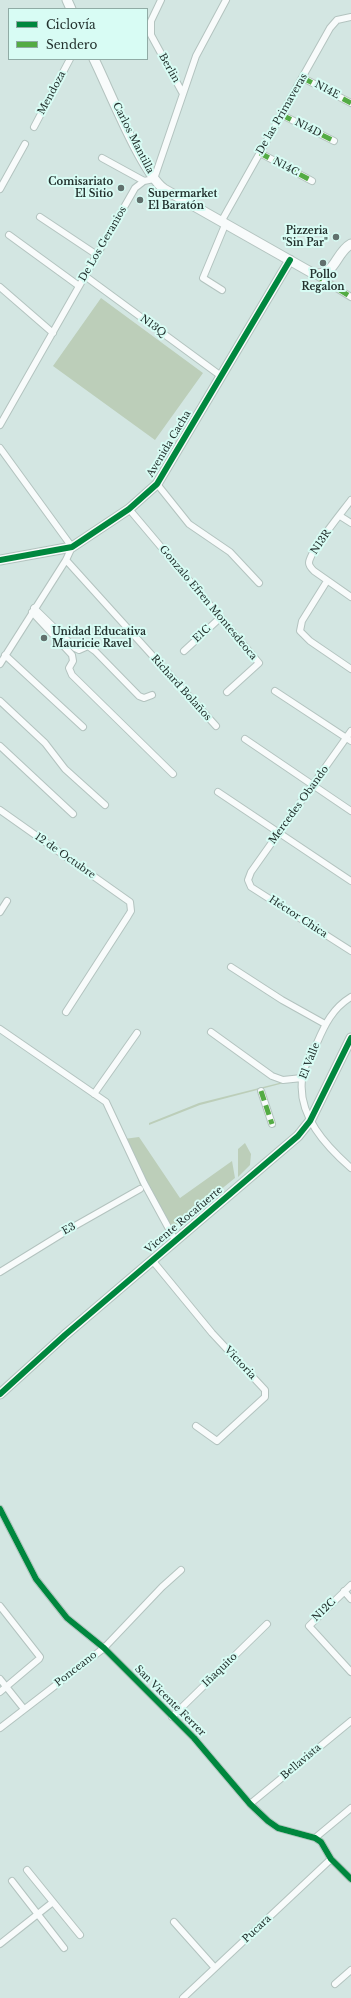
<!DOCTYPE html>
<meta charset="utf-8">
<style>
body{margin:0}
#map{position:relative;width:351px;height:1998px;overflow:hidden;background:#d3e6e2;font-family:"Libre Baskerville",serif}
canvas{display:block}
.legend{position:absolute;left:8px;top:8px;width:140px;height:52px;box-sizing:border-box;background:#d8fcf4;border:1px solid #90aba5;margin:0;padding:5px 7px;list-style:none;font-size:12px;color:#23312e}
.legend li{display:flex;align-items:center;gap:8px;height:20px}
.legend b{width:20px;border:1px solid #90aba5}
</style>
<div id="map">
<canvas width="351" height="1998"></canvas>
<ul class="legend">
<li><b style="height:5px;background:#00873e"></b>Ciclovía</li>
<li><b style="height:5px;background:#53ab44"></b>Sendero</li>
</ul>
</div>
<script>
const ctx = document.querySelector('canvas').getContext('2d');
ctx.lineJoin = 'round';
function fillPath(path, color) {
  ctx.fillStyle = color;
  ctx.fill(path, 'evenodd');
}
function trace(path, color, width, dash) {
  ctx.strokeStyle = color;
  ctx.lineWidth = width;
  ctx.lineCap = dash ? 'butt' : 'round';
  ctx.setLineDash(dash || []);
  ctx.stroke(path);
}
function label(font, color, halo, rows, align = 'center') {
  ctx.font = font + ' "Libre Baskerville",serif';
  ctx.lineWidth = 4;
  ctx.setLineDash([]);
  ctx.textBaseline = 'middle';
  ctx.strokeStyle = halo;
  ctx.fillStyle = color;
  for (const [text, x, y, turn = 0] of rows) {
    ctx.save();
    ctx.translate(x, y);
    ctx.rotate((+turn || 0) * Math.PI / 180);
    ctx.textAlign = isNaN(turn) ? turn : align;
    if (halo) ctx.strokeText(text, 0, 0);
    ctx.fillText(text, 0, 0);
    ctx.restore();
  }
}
fillPath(new Path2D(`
 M101,298L203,373L155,440L53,366Z
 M283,1082L284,1083L200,1105L149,1125V1123L199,1103Z
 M139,1137L180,1198L232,1161L235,1178L172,1229L140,1185L124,1139Z
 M245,1143L251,1154L250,1165L238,1177V1149Z`), '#bcceb9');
const street = new Path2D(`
 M161,0L151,21V35L182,92
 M303,78L351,103
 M282,115L334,141
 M34,127L70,59
 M260,153L312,181
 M102,158L144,181
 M0,189L25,144
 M40,217L97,255
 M221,222L330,28L337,20L351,17
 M9,235L79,286
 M314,274L351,297
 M85,276L221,376
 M0,287L53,333
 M222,290L203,278L225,225
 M0,425L135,188L144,181L154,179L196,56L226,0
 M0,448L72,547L66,560L0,664
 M157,484L189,524L230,552L259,583
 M351,500C343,511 309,552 309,563C309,566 311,568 314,571L351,597
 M129,509L259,663L227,692
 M340,516L351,523
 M66,560L216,726
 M327,581L302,621L300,631L310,641L351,669
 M34,608L75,648L79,650L88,646L95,651L139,696L144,698L152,695
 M32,612L72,655L73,661L69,668L72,675L173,774
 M184,651L220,618
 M5,655L83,727
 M275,691L351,741
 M0,701L45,743L65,769L105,805
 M351,731L251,872L248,880L251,887L351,951
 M245,739L351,811
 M0,746L73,814
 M218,792L351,881
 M0,810L130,902L131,911L128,916L66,1012
 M0,912L7,901
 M231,967L282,1000L325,1024
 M351,997C333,1008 325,1024 317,1043C311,1054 303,1067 302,1080C298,1116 326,1146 351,1168
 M0,1029L106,1102L144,1183L175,1240
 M211,1032L272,1076L283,1080L302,1078
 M261,1091L272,1124
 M94,1094L137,1033
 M152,1260L212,1333L265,1390V1397L217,1441L196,1426
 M0,1272L73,1227L140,1189
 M0,1509L36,1579L67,1618L104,1648L194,1738L250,1804L268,1821L278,1828L315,1838L321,1842L331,1859L351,1879
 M351,1585L309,1626L351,1672
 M344,1591L351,1599
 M0,1606L40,1657L39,1659L0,1692
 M0,1679L24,1709
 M172,1717L267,1624
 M0,1728L104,1648L162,1587L181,1570
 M250,1804L351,1721
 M315,1838L351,1808
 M12,1881L64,1948
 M53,1902L80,1935
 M174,1922L215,1968
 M0,1944L53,1902L27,1870
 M335,1984L351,1970
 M183,1998L331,1859`);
const secondary = new Path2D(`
 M67,0L71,9
 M94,59C108,87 142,173 164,189L314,274C336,276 335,253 351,244
 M0,560L72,547L129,509L157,484L290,260
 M0,1394L65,1335L298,1136L310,1121L351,1038`);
trace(street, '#b3c3bf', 8);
trace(secondary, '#b3c3bf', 11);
trace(street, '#f8fbfb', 6);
trace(secondary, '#f8fbfb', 9);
trace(new Path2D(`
 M303,78L351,103
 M282,115L334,141
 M260,153L312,181
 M314,274L351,297
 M261,1091L272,1124`), '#53ab44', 5, [10, 5]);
trace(new Path2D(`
 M0,560L72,547L129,509L157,484L290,260
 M0,1394L65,1335L298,1136L310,1121L351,1038
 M0,1509L36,1579L67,1618L104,1648L194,1738L250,1804L268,1821L278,1828L315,1838L321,1842L331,1859L351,1879`), '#00873e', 6);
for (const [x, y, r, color] of [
 [121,188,4,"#61706d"],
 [140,200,4,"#61706d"],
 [336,237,4,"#61706d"],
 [323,263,4,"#61706d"],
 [44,638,4,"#61706d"]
]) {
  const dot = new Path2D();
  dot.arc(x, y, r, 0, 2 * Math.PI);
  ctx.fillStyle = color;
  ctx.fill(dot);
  trace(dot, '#d8fcf4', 1.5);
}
label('10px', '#23312e', '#d8fcf4', [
 ["Berlin",169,68,61],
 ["N14E",327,90,28],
 ["Mendoza",52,93,-62],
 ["De las Primaveras",282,114,-60],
 ["N14D",308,128,27],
 ["Carlos Mantilla",133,138,63],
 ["N14C",286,167,28],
 ["De Los Geranios",103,244,-60],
 ["N13Q",153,326,36],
 ["Avenida Cacha",169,444,-59],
 ["N13R",321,542,-56],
 ["Gonzalo Efren Montesdeoca",208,603,50],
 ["E1C",202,634,-43],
 ["Richard Bolaños",181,688,48],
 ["Mercedes Obando",299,805,-54],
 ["12 de Octubre",65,856,35],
 ["Héctor Chica",298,917,33],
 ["El Valle",310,1061,-69],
 ["Vicente Rocafuerte",184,1220,-40],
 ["E3",69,1229,-30],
 ["Victoria",240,1363,47],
 ["N12C",324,1610,-44],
 ["Ponceano",76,1669,-38],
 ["Iñaquito",220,1670,-44],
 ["San Vicente Ferrer",170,1701,45],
 ["Bellavista",301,1762,-40],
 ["Pucara",257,1929,-43]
]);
label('bold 10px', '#23312e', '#d8fcf4', [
 ["Comisariato",113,182],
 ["El Sitio",113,194],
 ["Supermarket",148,194,"left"],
 ["El Baratón",148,206,"left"],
 ["Pizzeria",328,231],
 ["\"Sin Par\"",328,243],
 ["Pollo",323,275,"center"],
 ["Regalon",323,287,"center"],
 ["Unidad Educativa",52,632,"left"],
 ["Mauricie Ravel",52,644,"left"]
], 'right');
</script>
